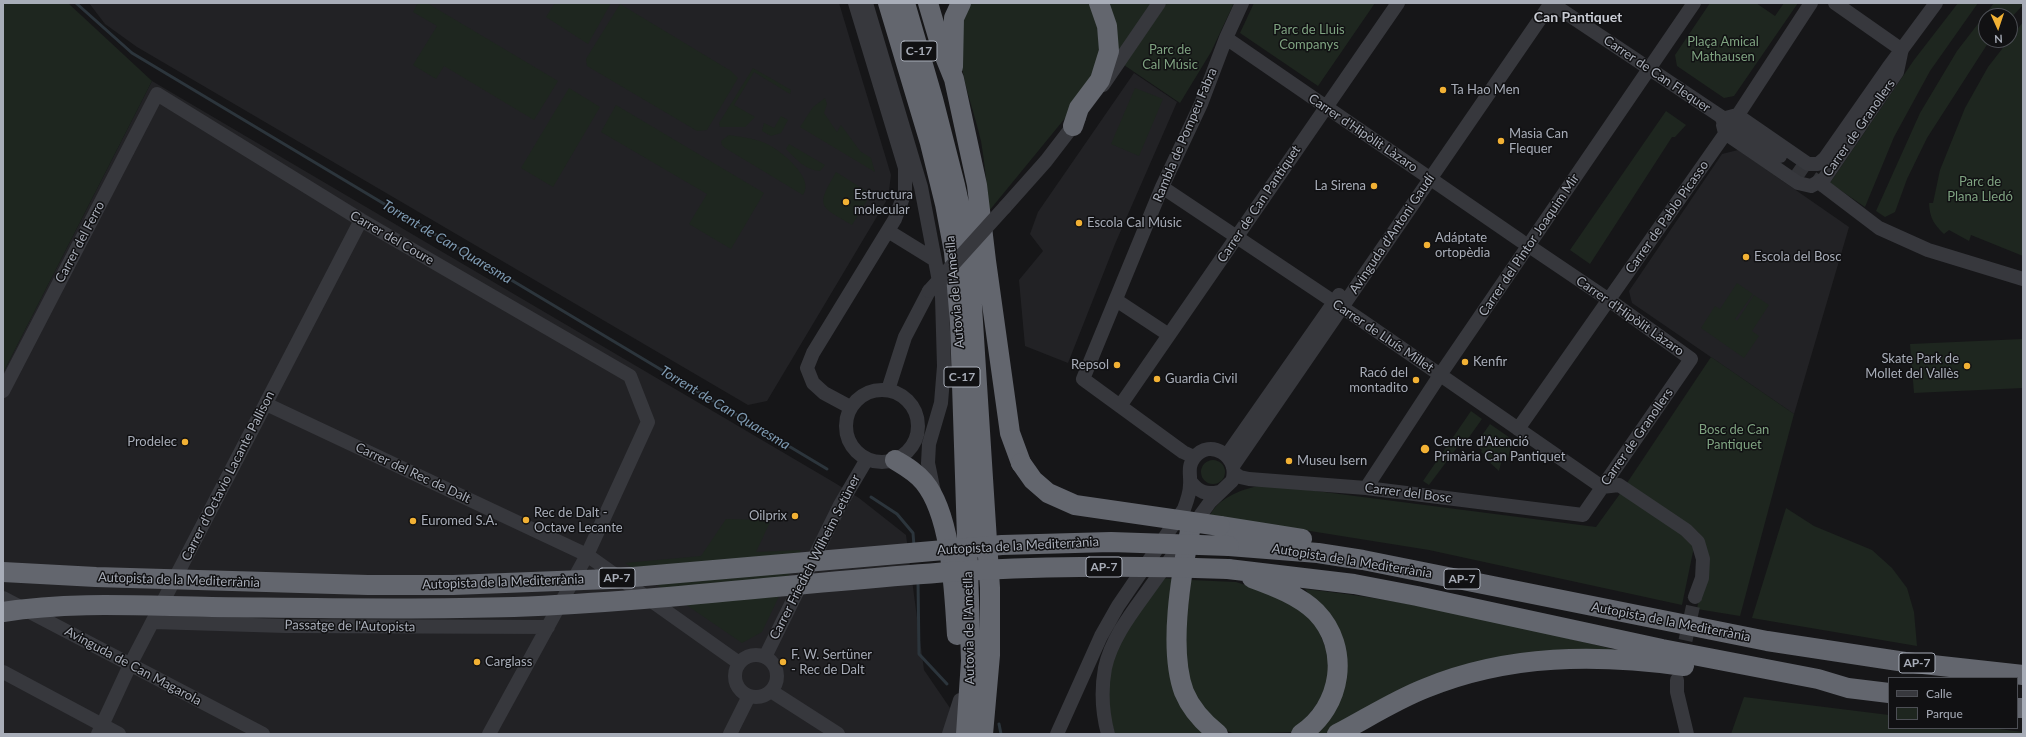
<!DOCTYPE html>
<meta charset="utf-8">
<style>
body{margin:0}
#map{position:relative;width:2026px;height:737px;overflow:hidden;background:#161618;font-family:Lato,sans-serif}
canvas{display:block}
.frame{position:absolute;inset:0;border:4px solid #a8adb8;pointer-events:none}
.legend{position:absolute;left:1888px;top:677px;width:130px;height:52px;box-sizing:border-box;background:#111113;border:1px solid #4d4f55;margin:0;padding:5px 7px;list-style:none;font-size:12px;color:#a8adb8}
.legend li{display:flex;align-items:center;gap:8px;height:20px}
.legend b{width:20px;border:1px solid #4d4f55}
.north{position:absolute;left:1978px;top:8px;width:40px;height:40px;box-sizing:border-box;background:#111113;border:1px solid #4d4f55;border-radius:50%;rotate:177deg;font-size:11px;font-weight:700;line-height:16px;text-align:center;color:#a8adb8}
.north::after{content:'';display:block;margin:auto;width:14px;height:18px;background:#f2b134;clip-path:polygon(50% 0,100% 100%,50% 72%,0 100%)}
</style>
<div id="map">
<canvas width="2026" height="737"></canvas>
<div class="frame"></div>
<ul class="legend">
<li><b style="height:5px;background:#37383d"></b>Calle</li>
<li><b style="height:11px;background:#1e261f"></b>Parque</li>
</ul>
<div class="north">N</div>
</div>
<script>
const ctx = document.querySelector('canvas').getContext('2d');
ctx.lineJoin = 'round';
function fillPath(path, color) {
  ctx.fillStyle = color;
  ctx.fill(path, 'evenodd');
}
function trace(path, color, width, dash) {
  ctx.strokeStyle = color;
  ctx.lineWidth = width;
  ctx.lineCap = dash ? 'butt' : 'round';
  ctx.setLineDash(dash || []);
  ctx.stroke(path);
}
function label(font, color, halo, rows, align = 'center') {
  ctx.font = font + ' Lato,sans-serif';
  ctx.lineWidth = 3;
  ctx.setLineDash([]);
  ctx.textBaseline = 'middle';
  ctx.strokeStyle = halo;
  ctx.fillStyle = color;
  for (const [text, x, y, turn = 0] of rows) {
    ctx.save();
    ctx.translate(x, y);
    ctx.rotate((+turn || 0) * Math.PI / 180);
    ctx.textAlign = isNaN(turn) ? turn : align;
    if (halo) ctx.strokeText(text, 0, 0);
    ctx.fillText(text, 0, 0);
    ctx.restore();
  }
}
fillPath(new Path2D(`
 M89,3H839L891,175L888,198L767,401L748,405L137,47L105,24Z
 M1134,73L1177,102L1115,244L1068,363L1025,346L1019,280L1043,251L1030,234L1038,212Z
 M152,81L835,483L859,498L906,535L924,670L950,708L946,734H3V373Z
 M1738,150L1849,227L1794,414L1632,303L1629,291L1722,154Z`), '#222225');
fillPath(new Path2D(`
 M3,3H68L152,81L3,373Z
 M418,3H427L558,81L534,120L444,66L436,79L413,65L437,26L413,12Z
 M555,3H611L588,44L546,17Z
 M971,3H1093L1095,5L1102,73L989,211C987,188 985,164 981,141C972,98 945,45 971,3Z
 M1103,3H1152L1117,56Z
 M1167,3H1234L1211,52L1180,103L1124,65Z
 M1254,3H1375L1318,86L1240,33Z
 M1710,3H1756L1775,16L1784,3H1798L1734,96L1724,98L1677,66L1675,55Z
 M1958,3H1978L1930,71L1894,137L1865,207L1830,183L1914,60Z
 M1994,3H2023V5L2010,19V16H1986V40H1990L1927,138L1907,179L1895,212L1885,217L1876,211L1920,113L1957,51Z
 M620,4L731,71L738,78L707,130L697,131L587,66L586,59Z
 M2023,22V256L1971,235L1969,241L1949,230L1944,234C1933,223 1930,218 1929,203H1933L1940,170L1965,108L1988,67Z
 M753,68L791,90L790,94L754,72L734,105L755,117L745,127H720L719,123Z
 M569,88L600,107L553,187L521,168Z
 M1135,88L1163,99L1139,156L1111,144Z
 M825,98L827,104L824,113L837,132L841,125L860,151L871,158L875,172L800,127L813,107Z
 M616,105L764,193L731,249L689,224L707,194L601,132Z
 M1666,111L1686,125L1675,137H1672L1590,264L1570,250Z
 M781,116L788,120L781,133L771,136L762,131L764,123L774,128Z
 M729,135C741,137 753,138 765,143C779,149 816,178 803,195L725,148L722,145L721,141Z
 M789,144L825,165L820,171C805,170 796,159 786,149Z
 M836,172L871,194L852,225C818,205 816,207 836,172Z
 M1737,283L1753,294L1735,319L1737,321L1754,295L1769,305L1752,331L1759,336L1744,358L1701,328L1715,306L1720,309Z
 M2023,339V388L1914,393L1910,344Z
 M1711,357L1794,414L1740,616L1697,609L1707,552L1698,532L1627,483Z
 M1471,411L1482,419L1462,447L1459,445L1429,485L1423,481Z
 M1490,424L1513,440L1507,462L1502,459L1499,471L1487,460L1488,458L1481,452L1482,450L1475,445Z
 M1201 472a12 12 0 1 1 24 0a12 12 0 1 1-24 0Z
 M1258,486H1277L1596,527L1622,491L1689,538L1694,547L1682,605L1429,550L1210,515C1219,498 1240,490 1258,486Z
 M1786,508L1814,526L1872,550L1892,568L1907,588L1914,612L1917,646L1752,618Z
 M726,519L771,520L756,552L801,550L762,632L742,643L625,563L701,556Z
 M1161,578L1177,579L1173,670L1208,734H1115C1112,722 1106,707 1106,695C1106,650 1137,613 1161,578Z
 M1191,580L1236,582L1261,590L1300,608L1314,620L1332,663L1329,690L1294,732L1236,734C1221,730 1208,719 1201,706C1198,701 1194,696 1191,690C1178,659 1188,612 1191,580Z
 M1305,589C1418,601 1530,629 1641,656L1548,654L1328,734H1312L1327,720L1331,622Z
 M1744,697L1889,715V728H1991L2023,732V734H1731Z`), '#1e261f');
trace(new Path2D(`
 M76,3L132,53L827,469
 M871,497L897,514L913,533L914,546
 M918,581L919,654L947,684
 M999,724L1001,734`), '#2c353c', 3);
trace(new Path2D(`
 M1795,166L1825,187
 M1681,661L1695,597`), '#333438', 14, [14, 7]);
trace(new Path2D(`
 M866,3L921,187L942,297L944,366L941,403L929,444L928,463L934,492
 M1551,3L1780,156
 M1835,3L1902,50
 M1226,38L1521,241
 M1103,85L1159,3
 M1722,119L1737,115L1808,164H1818L1825,158L1888,68L1936,3
 M1723,125L1725,133L1798,183L1811,186L1824,179L1897,72L1901,53
 M1162,187L1361,320L1602,487L1619,485L1686,530L1698,542L1703,559L1702,578L1695,597
 M1825,187L1879,228L1928,250L2023,279
 M1005,207L1046,161L1079,118
 M888,231L935,260
 M1119,302L1169,335
 M846 426a36 36 0 1 1 72 0a36 36 0 1 1-72 0Z
 M888,390L905,337L929,291
 M3,391L157,94L361,220L630,376L648,422L587,555L489,734
 M266,404L587,555L739,663
 M1120,406L1398,3
 M850,407L824,393L813,383L807,368L813,353L895,219L905,192V168L855,3
 M1518,429L1732,124L1811,3
 M1227,455L1339,295
 M1194,457L1183,452L1083,379L1162,187L1201,104L1226,38L1242,3
 M1233,466L1551,3
 M1234,473L1240,477L1249,479L1366,488L1583,515L1691,359L1609,300L1529,246
 M1191,482C1199,492 1206,495 1219,492
 M1366,488L1440,375L1694,3
 M3,598L263,734
 M153,622L286,626L548,627
 M735 676a21 21 0 1 1 42 0a21 21 0 1 1-42 0Z
 M765,657L840,505L867,459
 M3,672L119,734
 M1677,680V692L1687,734
 M771,691L838,734
 M98,734L130,665L361,220
 M730,734L749,696
 M949,734L960,700
 M1057,734L1101,636L1118,606L1184,509C1187,501 1190,493 1190,485C1191,475 1187,467 1194,458C1210,436 1241,458 1232,481L1210,502L1202,513C1185,540 1165,566 1146,593C1130,615 1111,640 1105,668C1101,690 1102,712 1108,734`), '#37383d', 14);
trace(new Path2D(`
 M888,3L930,143L945,204L954,252L960,323L971,661L966,734
 M905,3L933,99L955,185L961,212L970,275L990,588V655L983,734
 M928,3L941,47L954,79L977,185L986,261L1010,433L1021,463
 M953,67L954,18L961,3
 M1073,126L1079,108L1100,80L1109,51L1107,26L1099,3
 M895,460C905,466 916,472 924,482C952,516 954,592 957,635
 M1220,526L1302,539
 M1190,531C1181,575 1168,649 1184,692C1191,709 1204,723 1218,734
 M1229,546L1318,553L1363,560L1767,641L1905,662L2023,675
 M1228,569L1354,584L1417,596L1662,649L1818,679L1848,688L1889,693
 M1252,578C1274,586 1300,596 1316,612C1351,648 1342,707 1301,734
 M2017,708H2023
 M1337,734C1366,719 1395,700 1426,688C1509,654 1597,654 1684,666`), '#63666e', 20);
trace(new Path2D(`
 M929,291L1005,207`), '#37383d', 14);
trace(new Path2D(`
 M1021,463L1033,480L1048,493L1075,505L1220,526
 M3,572L96,577L368,585H453L610,579L1002,545L1111,542L1229,546
 M3,612C72,601 143,606 212,607C313,608 414,610 514,607C671,601 825,579 981,570C1064,566 1146,566 1228,569`), '#63666e', 20);
for (const [x, y, r, color] of [
 [1443,90,4,"#f2b134"],
 [1501,141,4,"#f2b134"],
 [1374,186,4,"#f2b134"],
 [846,202,4,"#f2b134"],
 [1079,223,4,"#f2b134"],
 [1427,245,4,"#f2b134"],
 [1746,257,4,"#f2b134"],
 [1465,362,4,"#f2b134"],
 [1117,365,4,"#f2b134"],
 [1967,366,4,"#f2b134"],
 [1157,379,4,"#f2b134"],
 [1416,380,4,"#f2b134"],
 [185,442,4,"#f2b134"],
 [1425,449,5,"#f2b134"],
 [1289,461,4,"#f2b134"],
 [795,516,4,"#f2b134"],
 [526,520,4,"#f2b134"],
 [413,521,4,"#f2b134"],
 [477,662,4,"#f2b134"],
 [783,662,4,"#f2b134"]
]) {
  const dot = new Path2D();
  dot.arc(x, y, r, 0, 2 * Math.PI);
  ctx.fillStyle = color;
  ctx.fill(dot);
  trace(dot, '#111113', 1.5);
}
for (const [x, y, w] of [
 [919,51,36],
 [962,377,36],
 [1104,567,36],
 [617,578,36],
 [1462,579,36],
 [1917,663,36]
]) {
  const box = new Path2D();
  box.roundRect(x - w / 2, y - 10, w, 20, 3);
  ctx.fillStyle = '#111113';
  ctx.fill(box);
  trace(box, '#a8adb8', 1);
}
label('bold 12px', '#a8adb8', null, [
 ["C-17",919,51],
 ["C-17",962,377],
 ["AP-7",1104,567],
 ["AP-7",617,578],
 ["AP-7",1462,579],
 ["AP-7",1917,663]
]);
label('13px', '#7fa381', '#111113', [
 ["Parc de Lluis",1309,30],
 ["Companys",1309,45],
 ["Plaça Amical",1723,42],
 ["Mathausen",1723,57],
 ["Parc de",1170,50],
 ["Cal Músic",1170,65],
 ["Parc de",1980,182],
 ["Plana Lledó",1980,197],
 ["Bosc de Can",1734,430],
 ["Pantiquet",1734,445]
]);
label('13px', '#a8adb8', '#111113', [
 ["Carrer de Can Flequer",1657,74,34],
 ["Carrer de Granollers",1859,128,-55],
 ["Carrer d'Hipòlit Làzaro",1363,133,34],
 ["Rambla de Pompeu Fabra",1185,135,-67],
 ["Carrer de Can Pantiquet",1259,204,-56],
 ["Carrer de Pablo Picasso",1667,217,-55],
 ["Avinguda d'Antoni Gaudí",1392,234,-56],
 ["Carrer del Coure",392,238,30],
 ["Carrer del Ferro",80,242,-62],
 ["Carrer del Pintor Joaquim Mir",1529,245,-56],
 ["Autovia de l'Ametlla",955,292,-95],
 ["Carrer d'Hipòlit Làzaro",1630,316,35],
 ["Carrer de Lluís Millet",1383,336,34],
 ["Carrer de Granollers",1637,437,-55],
 ["Carrer del Rec de Dalt",413,473,25],
 ["Carrer d'Octavio Lacante Pallison",228,476,-63],
 ["Carrer del Bosc",1408,493,7],
 ["Autopista de la Mediterrània",1018,546,-3],
 ["Carrer Friedich Wilheim Setüner",815,557,-63],
 ["Autopista de la Mediterrània",1352,561,9],
 ["Autopista de la Mediterrània",179,580,2],
 ["Autopista de la Mediterrània",503,582,-2],
 ["Autopista de la Mediterrània",1671,622,11],
 ["Passatge de l'Autopista",350,626,1],
 ["Autovia de l'Ametlla",969,628,-91],
 ["Avinguda de Can Magarola",133,666,28]
]);
label('13px', '#a8adb8', '#111113', [
 ["Ta Hao Men",1451,90],
 ["Masia Can",1509,134],
 ["Flequer",1509,149],
 ["La Sirena",1366,186,"right"],
 ["Estructura",854,195],
 ["molecular",854,210],
 ["Escola Cal Músic",1087,223],
 ["Adáptate",1435,238],
 ["ortopèdia",1435,253],
 ["Escola del Bosc",1754,257],
 ["Skate Park de",1959,359,"right"],
 ["Mollet del Vallès",1959,374,"right"],
 ["Kenfir",1473,362],
 ["Repsol",1109,365,"right"],
 ["Racó del",1408,373,"right"],
 ["montadito",1408,388,"right"],
 ["Guardia Civil",1165,379],
 ["Prodelec",177,442,"right"],
 ["Centre d'Atenció",1434,442],
 ["Primària Can Pantiquet",1434,457],
 ["Museu Isern",1297,461],
 ["Rec de Dalt -",534,513],
 ["Octave Lecante",534,528],
 ["Oilprix",787,516,"right"],
 ["Euromed S.A.",421,521],
 ["F. W. Sertüner",791,655],
 ["- Rec de Dalt",791,670],
 ["Carglass",485,662]
], 'left');
label('bold 14px', '#c9ccd4', '#111113', [
 ["Can Pantiquet",1578,17]
]);
label('italic 14px', '#7f9bb3', '#111113', [
 ["Torrent de Can Quaresma",447,242,31],
 ["Torrent de Can Quaresma",725,408,31]
]);
</script>
